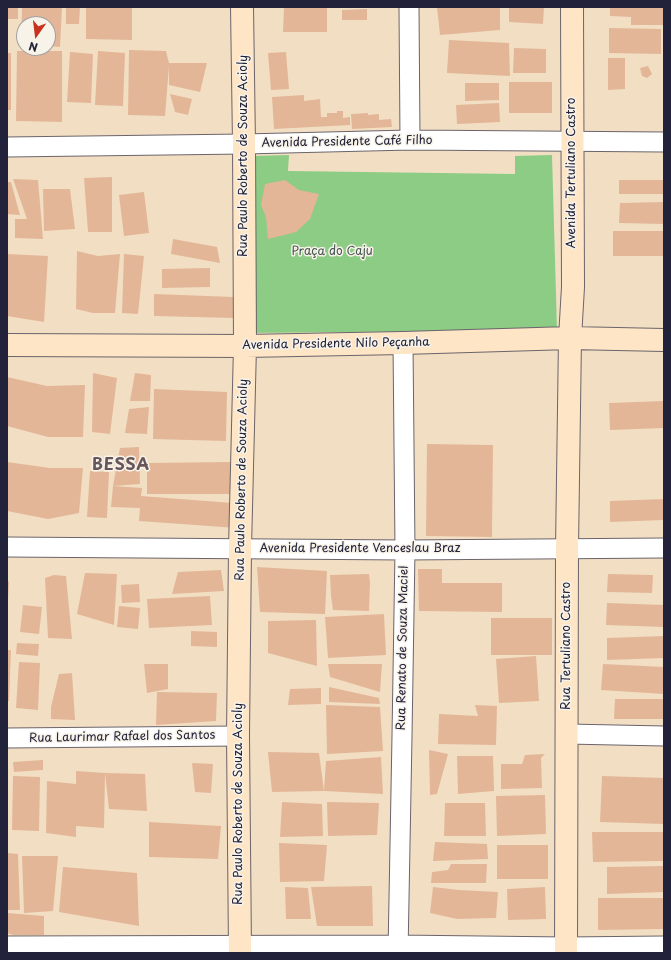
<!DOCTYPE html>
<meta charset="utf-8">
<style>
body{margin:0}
#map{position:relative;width:671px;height:960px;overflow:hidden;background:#f2dfc3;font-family:"Playpen Sans",sans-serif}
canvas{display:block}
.frame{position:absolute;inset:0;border:8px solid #22223b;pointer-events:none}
.north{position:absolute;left:16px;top:16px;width:40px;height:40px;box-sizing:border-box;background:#f7f3e8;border:1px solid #a29fa3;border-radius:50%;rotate:194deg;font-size:11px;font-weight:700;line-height:16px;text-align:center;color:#22223b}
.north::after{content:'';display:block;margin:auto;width:14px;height:18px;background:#c8321e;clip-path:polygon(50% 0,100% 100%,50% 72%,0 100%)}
</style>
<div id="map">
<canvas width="671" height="960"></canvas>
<div class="frame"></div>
<div class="north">N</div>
</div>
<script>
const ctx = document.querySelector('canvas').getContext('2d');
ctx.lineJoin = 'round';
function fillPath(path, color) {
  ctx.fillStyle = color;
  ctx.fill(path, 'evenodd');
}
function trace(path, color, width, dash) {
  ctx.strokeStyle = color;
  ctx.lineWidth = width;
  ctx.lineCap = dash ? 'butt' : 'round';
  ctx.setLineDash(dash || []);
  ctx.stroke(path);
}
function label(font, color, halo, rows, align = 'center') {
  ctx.font = font + ' "Playpen Sans",sans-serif';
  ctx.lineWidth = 3;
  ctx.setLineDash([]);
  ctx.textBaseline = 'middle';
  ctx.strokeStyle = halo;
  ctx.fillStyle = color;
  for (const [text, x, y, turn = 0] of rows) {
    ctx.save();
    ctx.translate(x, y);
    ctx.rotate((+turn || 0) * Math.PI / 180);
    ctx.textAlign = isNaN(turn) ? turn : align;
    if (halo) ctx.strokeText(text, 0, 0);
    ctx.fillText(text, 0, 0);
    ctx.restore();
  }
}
fillPath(new Path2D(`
 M289,155L288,171L515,174V156L552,155L557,330L249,333L252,156Z`), '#8ccc84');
fillPath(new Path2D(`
 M7,7H18V19H7Z
 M22,7H62L60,47L48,46V24H24V45H21Z
 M66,7H80L79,24H66Z
 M86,7H132V40L86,39Z
 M284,7H327V32H283Z
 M437,7H500V30L440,35Z
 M509,7H544L543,24L509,22Z
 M610,7H664V25H631V17L610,16Z
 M367,9V20H342V10Z
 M609,28L661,29V54L609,53Z
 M449,40L509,43L510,76L447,73Z
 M514,48L546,49V73H513Z
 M129,50L166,51L169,63H207L200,92L169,85V66L165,116L128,115Z
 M17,51H62V122L16,121Z
 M98,51L125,53L123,106L95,105Z
 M70,52L93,54L91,103L67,102Z
 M286,52L289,89L271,90L268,53Z
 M7,53H11V110H7Z
 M608,58H625V89L608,90Z
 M648,66L652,74L647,78L642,76L640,68Z
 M509,82H552V113H509Z
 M465,83H499V100L465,101Z
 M170,94L192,99L188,115L175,112Z
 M304,95V101L320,99L321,117H327V113H337V111H343V118L350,117V125L274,129L272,97Z
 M499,103L500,122L457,124L456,105Z
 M368,113V115L379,114V120L391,119L392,127L352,129L351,114Z
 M112,177V232H88L84,178Z
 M13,179L38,180L43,239L15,238V219H27Z
 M285,180L299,190L319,194L310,219L296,232L268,239L266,217L261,205L265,184Z
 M619,180H664V194H619Z
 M7,182H11L20,215L7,214Z
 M43,189H70L75,229L44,231Z
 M144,192L149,233L124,236L119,195Z
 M664,202V224L619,223L620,203Z
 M613,231H664V256H613Z
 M173,239L217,247L220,263L171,254Z
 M77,251L98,256L120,254L115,313H93L76,309Z
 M7,254L48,256L44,322L7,316Z
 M124,254L144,256L138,314L122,313Z
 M210,268V287L162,288V269Z
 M154,294L234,297L233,318L154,316Z
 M93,373L117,378L110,434L92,432Z
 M135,373L151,375L150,401H130Z
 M7,377L47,386L85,385L83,437H48L7,426Z
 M154,389L227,392L226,441L153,439Z
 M664,401V428L610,430L609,403Z
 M149,407L147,434L125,433L129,409Z
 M427,444L493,445L492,537L426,536Z
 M139,447L140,484L113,486L120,448Z
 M7,462L50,468H83L79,513L48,519L7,511Z
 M230,462V494H147V463Z
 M90,471L109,472L107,518L87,517Z
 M113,486L142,488L141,496L232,503L237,528L139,521L140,508L111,507Z
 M664,499V520L610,522V501Z
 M257,567L327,571L325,614L260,612Z
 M418,569H442V583H502V612L419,611Z
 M221,570L224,591L172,594L178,572Z
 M85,573L117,574L114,625L77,614Z
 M369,574L370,583L369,611L333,610L331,596L330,575Z
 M608,574L653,575L652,593L607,592Z
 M54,575L66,576L72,639L48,638L45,578Z
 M7,581L9,582L8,599L7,598Z
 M139,584L140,602L122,603L121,585Z
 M210,596L212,625L149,628L147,599Z
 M607,603L664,605V627L606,625Z
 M23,605L42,607L39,634L20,632Z
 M119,606L140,608L138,629L117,627Z
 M384,614L386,655L328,658L325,617Z
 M491,618H552V655H491Z
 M316,620L317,666L268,653V621Z
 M191,631L217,632V647L191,646Z
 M664,636V658L607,660V638Z
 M17,643L39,644L38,656L16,654Z
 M7,650H11L9,701H7Z
 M536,656L539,701L499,703L496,659Z
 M19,662L40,663L38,710L16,708Z
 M144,664H168V689L147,693Z
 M328,664H382L380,692L330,677Z
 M603,664L664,667V694L601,690Z
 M72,673L75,720L51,719V707L59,674Z
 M329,687L379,698L380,704L329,702Z
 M321,688V704L288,705L290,689Z
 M157,692L217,693L216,721L156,725Z
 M615,699H664V719H614Z
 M326,705L380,707L383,751L327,754Z
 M475,705L497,706L496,745L438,744L439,714L478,716Z
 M429,750L448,754L437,794L430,795Z
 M268,752L319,753L324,791L326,761L381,757L383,794L324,791L272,792Z
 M545,754L541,758L542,788L501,789V764H522L525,755Z
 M457,756H493L494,791L458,794Z
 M43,760V770L14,772L13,762Z
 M192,763L213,764L211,793L195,792Z
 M76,771L105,773L104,828L76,826V816V837L46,833L47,781L76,784Z
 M105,773L145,774L147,811L109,809Z
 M13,776L40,777L39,831L12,830Z
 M602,776L664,778V824L600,822Z
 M545,795L546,834L497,836L496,796Z
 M282,802L322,804L323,836L280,837Z
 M327,802L379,803L377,835L328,836Z
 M445,803H485L486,836H444Z
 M149,822L221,826L218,859L149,857Z
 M592,832H664V861L593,862Z
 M435,842L487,844L488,859L433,861Z
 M279,843L327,845L324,881L280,882Z
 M497,845H548V879H497Z
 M7,853L18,854L20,910H7Z
 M22,856H58L53,911L24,913Z
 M451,864H487L486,883H431L432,872L448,870Z
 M664,866V892L607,894V867Z
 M63,867L137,873L139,926L59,912Z
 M372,886L373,926H317L311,887Z
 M285,887L308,888L311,919H286Z
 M433,887L459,890L498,892L496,918L457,919L430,913Z
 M545,887L546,919L508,920L507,889Z
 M598,898H664V929L598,930Z
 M7,913L44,916V935H13L7,933Z`), '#e3b698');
const street = new Path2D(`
 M409,7L410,140
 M7,147L244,144L410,140L664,142
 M7,547L405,550L664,548
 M567,734L664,736
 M7,738L238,736
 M7,946L397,945L566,947L664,946
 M398,953L402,736L405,550L403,343`);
const secondary = new Path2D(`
 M7,345L245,346L403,343L570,338L664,340
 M240,953L238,736L240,548L245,346L244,144L242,7
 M566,953L567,548L570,338L573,287L572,7`);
trace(street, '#6b646b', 21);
trace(secondary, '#6b646b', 24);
trace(street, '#fff', 19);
trace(secondary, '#fde5c5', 22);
label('12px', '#22223b', '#f7f3e8', [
 ["Avenida Presidente Café Filho",347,142,-1],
 ["Rua Paulo Roberto de Souza Acioly",244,156,-90],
 ["Avenida Tertuliano Castro",572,173,-90],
 ["Avenida Presidente Nilo Peçanha",336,344,-1],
 ["Rua Paulo Roberto de Souza Acioly",242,480,-89],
 ["Avenida Presidente Venceslau Braz",360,549],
 ["Rua Tertuliano Castro",567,646,-90],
 ["Rua Renato de Souza Maciel",403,648,-89],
 ["Rua Laurimar Rafael dos Santos",122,737,-1],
 ["Rua Paulo Roberto de Souza Acioly",239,804,-90]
]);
label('12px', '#425551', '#f7f3e8', [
 ["Praça do Caju",332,252]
]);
ctx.letterSpacing = '1px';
label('bold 16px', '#66565c', '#f7f3e8', [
 ["BESSA",121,466]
]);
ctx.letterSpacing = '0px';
</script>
